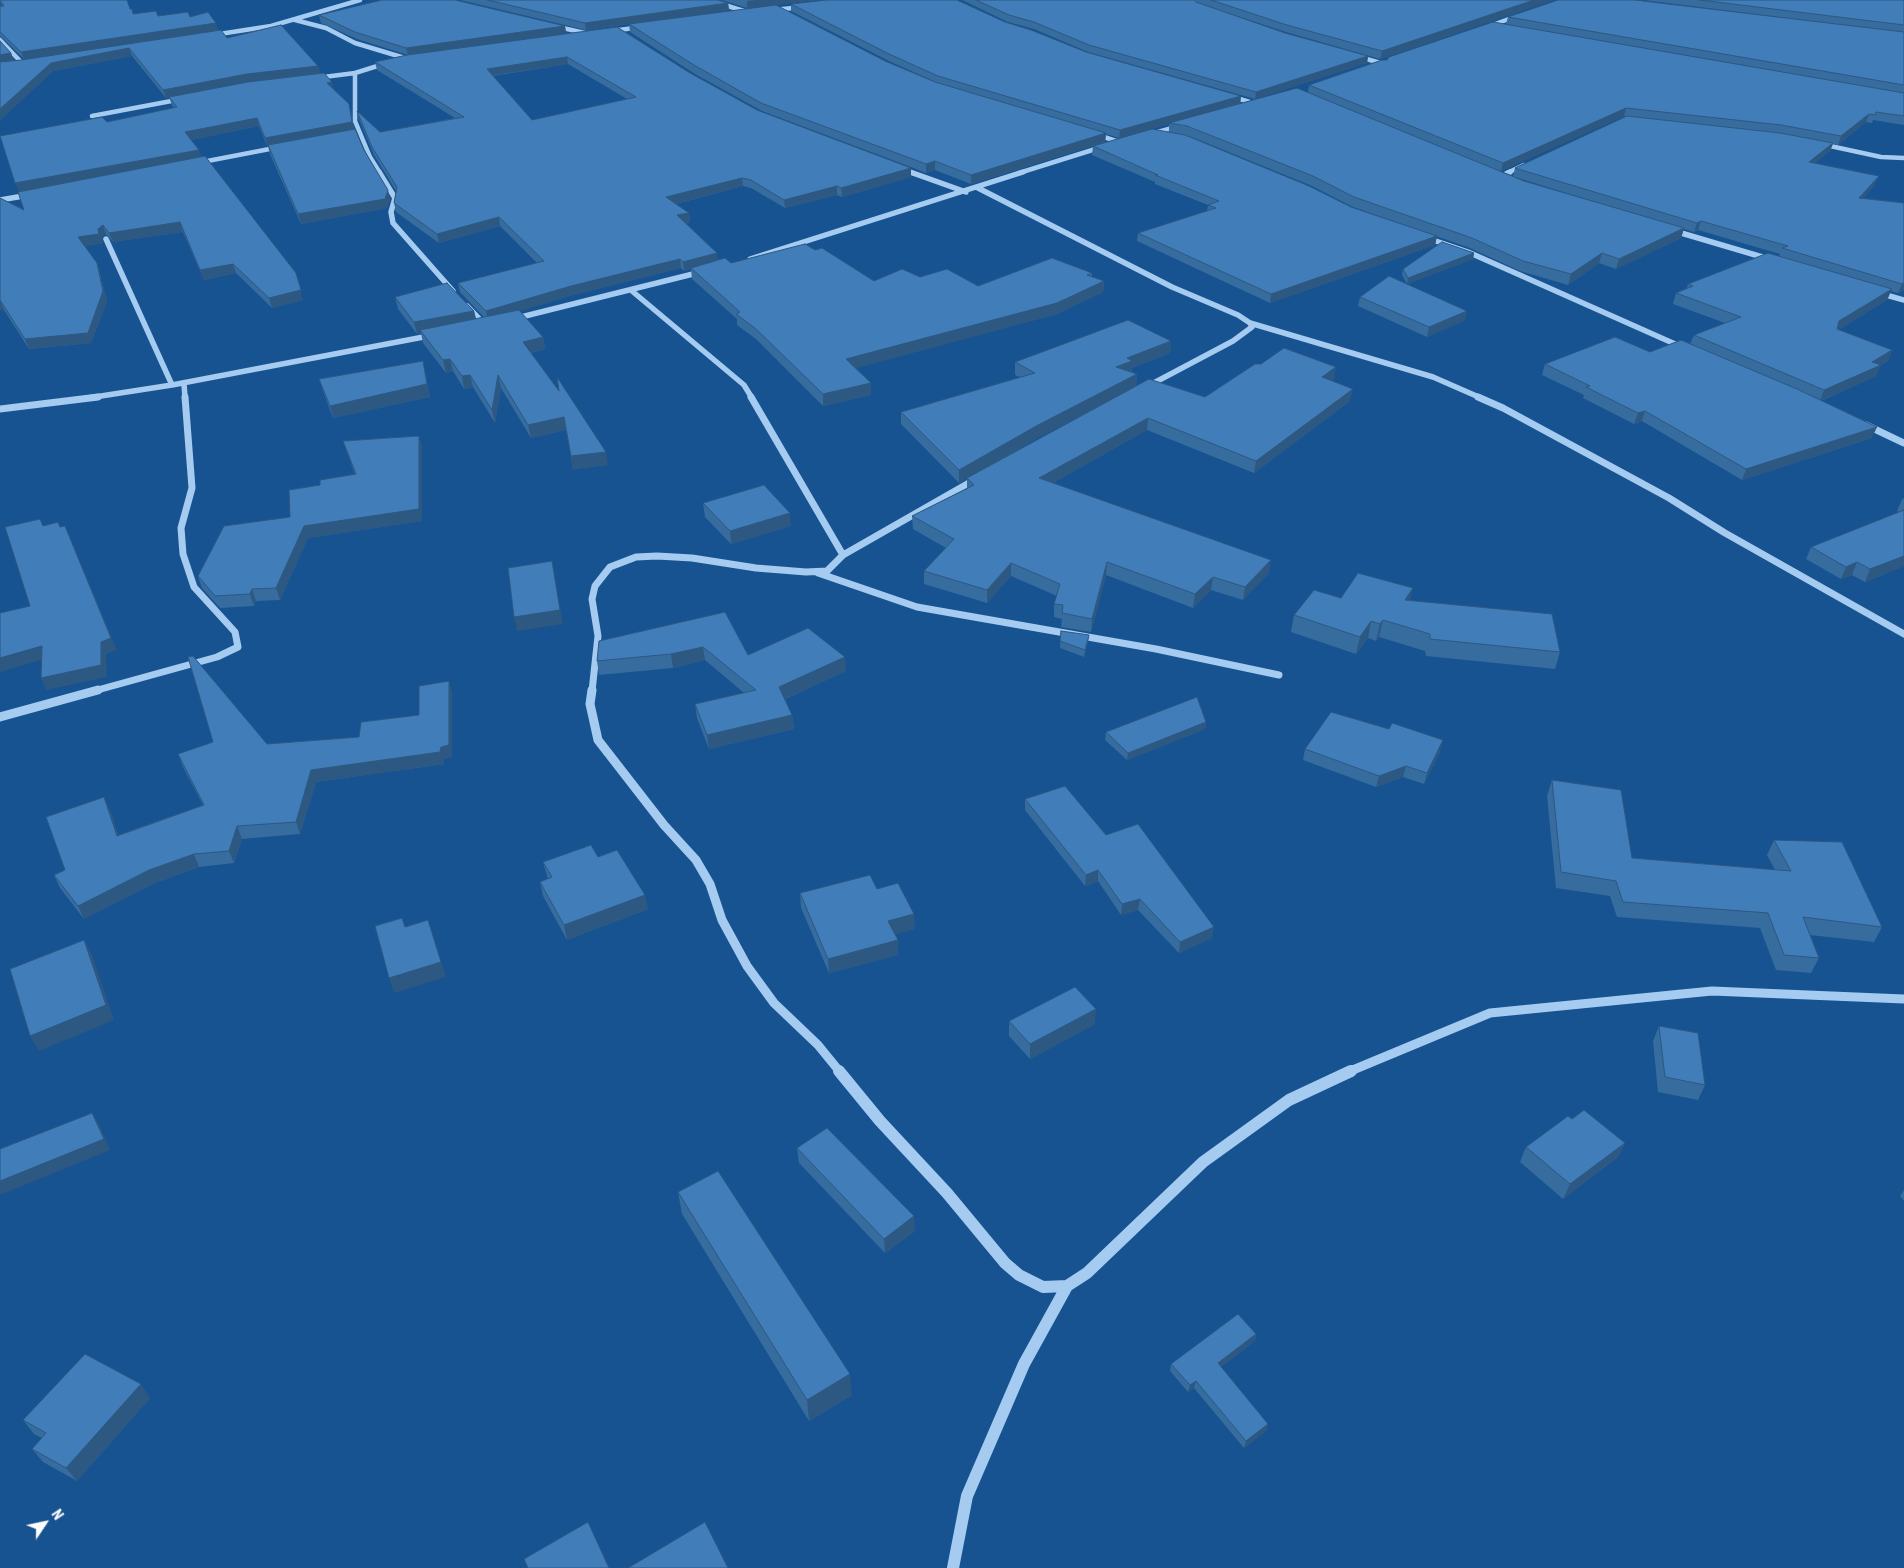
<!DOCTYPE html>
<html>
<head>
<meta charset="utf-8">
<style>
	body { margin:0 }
	#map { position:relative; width:1904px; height:1568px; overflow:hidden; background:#175391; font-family:"Roboto Condensed",sans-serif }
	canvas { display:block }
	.north { position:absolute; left:20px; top:1498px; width:50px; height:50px; -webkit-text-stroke:4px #175391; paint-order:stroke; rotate:56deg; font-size:14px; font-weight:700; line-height:20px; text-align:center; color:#fff }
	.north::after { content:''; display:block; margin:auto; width:18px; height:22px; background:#fff; clip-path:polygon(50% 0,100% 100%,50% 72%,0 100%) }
</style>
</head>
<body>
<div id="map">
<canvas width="1904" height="1568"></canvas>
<div class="north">N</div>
</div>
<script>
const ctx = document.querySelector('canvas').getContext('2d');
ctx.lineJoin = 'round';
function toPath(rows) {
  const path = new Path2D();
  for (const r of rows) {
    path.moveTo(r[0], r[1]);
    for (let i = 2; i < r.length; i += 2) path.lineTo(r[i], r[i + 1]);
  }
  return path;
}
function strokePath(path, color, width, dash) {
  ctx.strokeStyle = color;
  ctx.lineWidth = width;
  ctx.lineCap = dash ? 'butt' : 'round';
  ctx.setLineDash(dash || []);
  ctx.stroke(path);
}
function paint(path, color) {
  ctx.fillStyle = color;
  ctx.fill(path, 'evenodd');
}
strokePath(toPath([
	[709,0,747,12],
	[773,10,803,7],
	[295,20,326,28,355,43,408,59],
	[554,26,589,34],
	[1487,27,1517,16],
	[612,31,641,27],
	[213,35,271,26,360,0],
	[0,40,23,64],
	[1356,56,1384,64],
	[316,78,355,73],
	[1230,96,1256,104],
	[92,116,182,99],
	[1095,134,1119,142],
	[1151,134,1179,126],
	[1821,144,1881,157,1904,158],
	[197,163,280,147],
	[901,169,913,173],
	[380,173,370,157,355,121,355,73,387,63],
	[1019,173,1102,147],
	[1507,173,1524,165]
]), '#a5cbf0', 4.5);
strokePath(toPath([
	[379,172,395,198,391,212,393,223,453,291],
	[910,172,966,192],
	[1500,177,1510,172],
	[978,188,1172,287,1238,315,1250,323,1252,327,1233,341,1148,386],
	[0,200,29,195],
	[1671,230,1769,259],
	[1424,237,1468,252,1684,348],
	[106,239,172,385],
	[750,259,1023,172],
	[632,291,744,385,752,398],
	[1879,293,1904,300],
	[467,306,486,326],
	[513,319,701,272],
	[1250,323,1433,377,1481,398],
	[184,383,185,398],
	[88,398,172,385,434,335]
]), '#a5cbf0', 5.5);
strokePath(toPath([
	[751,397,843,555],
	[1478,397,1503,408,1669,498,1725,533,1904,634],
	[0,409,98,397],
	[1866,425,1904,443],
	[818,573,917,607,1156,649,1279,675],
	[94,691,217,657,238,647,235,632,194,587,183,554,181,528,192,488,185,397],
	[592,691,598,636,592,599,595,586,610,567,636,557,657,556,692,558,756,568,806,572,827,571,843,555,976,479]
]), '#a5cbf0', 7);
strokePath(toPath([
	[592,690,590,704,598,740,664,825,696,860,710,884,722,920,747,966,774,1003,818,1045,840,1072],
	[0,717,98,690],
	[1348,1072,1490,1013,1712,991,1904,999]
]), '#a5cbf0', 9);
strokePath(toPath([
	[839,1071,880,1121,947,1193,1005,1263,1019,1275,1043,1287,1067,1286,1087,1273,1203,1162,1289,1100,1351,1071],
	[953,1568,967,1496,1024,1364,1067,1286]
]), '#a5cbf0', 12);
paint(toPath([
	[0,0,130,9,134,14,158,16,190,17,218,30,24,59,0,36,0,6,2,6,0,2],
	[460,0,718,0,728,3,729,10,586,30],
	[722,0,817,0,747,8],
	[962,0,1553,0,1380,59,1286,32,1219,10,1285,33,1368,56,1367,63,1255,99,1308,92,1309,85,1506,24,1508,17,1842,25,1643,0,1904,0,1904,125,1873,120,1872,123,1866,122,1838,145,1833,144,1830,151,1815,163,1875,185,1863,198,1904,203,1904,290,1898,293,1891,291,1887,300,1838,330,1892,350,1888,361,1880,365,1876,376,1821,401,1872,438,1742,480,1642,421,1634,424,1583,398,1584,395,1542,375,1545,364,1650,352,1690,344,1694,335,1725,323,1673,304,1676,293,1687,288,1688,284,1779,256,1780,254,1698,230,1694,232,1684,229,1681,238,1616,269,1599,263,1568,285,1520,271,1470,248,1353,207,1312,186,1187,135,1351,207,1437,236,1435,245,1270,303,1137,241,1138,233,1207,211,1208,205,1155,184,1155,182,1092,155,1093,146,1169,132,1169,124,1119,138,1106,134,1105,142,971,184,935,170,926,173,911,167,762,111,695,74,630,32,629,24,885,61,938,83,889,61,791,11,791,4,1005,22,1086,52,1241,96,1240,104,1255,99,1088,52,1034,29,1008,22],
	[1624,116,1627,116,1515,168,1513,176,1501,171],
	[1515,177,1602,204,1524,181],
	[319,15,565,26,566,33,408,55,357,39,321,23],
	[617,27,690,73,757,110,911,177,842,197,837,195,785,208,751,188,743,186,676,204,689,213,690,222,685,223,718,260,731,263,815,250,874,281,920,277,978,286,1092,273,1092,277,1104,281,1103,292,1057,314,855,368,871,383,871,395,823,406,756,339,737,325,737,319,692,279,691,269,684,271,681,268,573,295,519,311,543,337,545,349,531,353,608,465,573,469,566,430,531,438,501,388,495,423,473,387,464,389,453,371,446,373,423,343,421,333,417,334,398,309,395,297,474,311,476,319,484,317,460,292,458,283,537,263,500,226,439,243,396,212,394,203,396,191,374,155,359,119,357,111,380,132,455,118,377,70,375,62],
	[568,64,627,99,532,120,493,76],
	[227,38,318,66,320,73,334,90,351,111,354,129,390,199,387,208,301,224,270,154,268,146,267,146,259,126,191,140,201,157,303,300,272,308,236,273,204,280,183,232,113,242,106,234,101,238,103,243,85,246,97,263,100,273,107,301,91,343,29,349,4,310,0,310,0,198,24,210,107,122,174,108,172,105,169,97,166,98,132,56,53,71,0,120,11,53,14,61],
	[1474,253,1473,259,1407,284,1402,275,1403,269],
	[1360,297,1465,320,1427,337,1358,306],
	[1171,341,1170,353,1132,368,1132,373,1137,374,1136,386,1205,397,1334,379,1332,380,1350,401,1254,473,1147,430,1053,483,1269,573,1243,600,1211,590,1193,608,1106,575,1091,632,1061,627,1062,619,1054,617,1054,604,1057,596,1011,576,987,603,924,584,924,571,946,548,913,529,912,516,967,488,967,478,959,483,901,424,901,412,1020,377,1015,375,1015,362],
	[1095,408,991,465,1037,438],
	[423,361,430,397,333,418,323,391,319,379],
	[419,436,422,447,422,521,308,538,280,600,256,601,254,606,220,608,202,588,198,576,290,517,320,485,355,475,347,452,343,441],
	[1904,498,1904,566,1865,582,1852,575,1841,579,1806,559,1811,547,1899,512,1897,511,1902,499],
	[703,503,791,526,731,544,705,517],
	[1341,598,1410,601,1560,652,1555,669,1426,656,1425,651,1379,637,1376,641,1368,638,1356,654,1291,632,1294,615],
	[725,612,748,655,846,671,785,699,792,715,794,729,709,749,697,718,695,704,744,693,705,660,673,668,599,675,597,661],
	[1061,631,1088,642,1084,657,1060,648],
	[452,693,452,757,444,759,444,764,316,782,300,834,242,839,234,863,199,867,155,883,84,919,60,888,54,875,65,870,110,810,118,835,203,805,183,767,178,754,213,742,267,744,359,737,419,715],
	[1206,722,1205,729,1127,760,1105,740,1106,732],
	[1389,729,1440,752,1424,784,1403,777,1376,787,1303,760,1305,749],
	[1552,780,1632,858,1775,870,1767,855,1774,840,1882,927,1874,942,1810,935,1819,958,1811,973,1776,970,1760,928,1617,917,1610,896,1556,888,1547,796],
	[1025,799,1106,835,1212,938,1179,953,1138,910,1121,915,1098,881,1085,886,1025,810],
	[598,857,648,909,567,940,543,896,540,882,548,879,543,862],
	[877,889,915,929,895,934,898,955,829,973,801,908,800,893],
	[1009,1021,1095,1024,1030,1059,1009,1036],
	[1659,1026,1705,1085,1698,1100,1658,1092,1653,1041],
	[1572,1119,1625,1143,1618,1157,1563,1199,1520,1162,1526,1147],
	[797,1148,915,1231,885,1253,799,1163],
	[1904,1190,1904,1201,1900,1196],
	[678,1192,852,1395,809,1421,682,1214],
	[1256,1334,1255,1341,1221,1367,1268,1424,1266,1431,1244,1448,1194,1388,1188,1392,1170,1371,1171,1364],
	[150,1398,77,1481,43,1462,32,1449,42,1438,34,1434,23,1420]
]), '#376c9f');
paint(toPath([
	[755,0,817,0,747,8,747,1],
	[1534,0,1553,0,1380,59,1382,51],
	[728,3,729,10,586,30,585,23],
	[216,23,218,30,24,59,21,52],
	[565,26,566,33,408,55,406,48],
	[129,48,132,56,53,71,0,120,0,109,51,63],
	[11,53,14,61,0,63,0,55],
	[1368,56,1367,63,1255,99,1256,92],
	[567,57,568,64,488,76,487,69],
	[318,66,320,73,250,82,166,98,163,90,247,74],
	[332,82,334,90,327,83],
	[1241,96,1240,104,1119,138,1120,130],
	[349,104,354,130,267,146,265,138],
	[1626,108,1624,116,1501,171,1503,163],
	[1869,114,1866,122,1838,145,1841,136],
	[257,118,259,126,188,141,185,132],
	[1106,133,1105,142,971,184,971,175],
	[1833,143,1830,151,1806,170,1809,162],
	[199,150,202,158,19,192,15,183],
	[935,161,935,170,926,173,926,164],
	[911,168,911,177,842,197,841,188],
	[1879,176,1875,185,1856,206,1859,198],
	[742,178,743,186,667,206,666,197],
	[837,186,837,195,785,208,784,200],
	[388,190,390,199,387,208,301,224,298,214],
	[689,213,690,222,678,224,677,215],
	[499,217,500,226,439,243,437,234],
	[1701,221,1698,230,1694,232,1697,223],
	[180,222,183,232,113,242,109,233],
	[103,225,106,234,101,238,103,243,82,247,78,237,98,229],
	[1684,228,1681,238,1616,269,1619,259],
	[1437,236,1435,245,1270,303,1271,294],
	[717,253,718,262,691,268,691,269,684,271,683,262],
	[1474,253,1473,259,1407,284,1408,278],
	[1602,253,1599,263,1568,285,1571,274],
	[680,259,681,268,573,295,488,321,486,311,571,286],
	[97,263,100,273,107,301,91,343,29,349,25,339],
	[233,264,236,273,204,280,200,270],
	[296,273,303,300,272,308,269,298],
	[1104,281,1103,292,1057,314,846,371,846,359],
	[1904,283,1904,290,1898,293,1902,284],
	[1892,289,1887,300,1835,332,1839,321],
	[0,300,4,310,0,310],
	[474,311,477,323,420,330,421,333,417,334,414,322],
	[1467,311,1465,320,1427,337,1429,327],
	[543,337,545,349,525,354,523,342],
	[1171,341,1170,353,1132,368,1131,374,1116,367,1127,358],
	[1892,350,1888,361,1877,367,1881,365,1876,376,1820,401,1824,390],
	[450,359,453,371,446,373,443,360],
	[423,361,430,397,333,418,330,406],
	[1336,367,1334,379,1320,389,1322,377],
	[1137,374,1136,387,1037,438,959,483,959,470,1038,425],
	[470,375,473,387,464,389,462,376],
	[498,375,501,388,495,423,492,410],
	[871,383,871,395,823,406,823,394],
	[1353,389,1350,401,1254,473,1256,461],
	[1645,411,1642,421,1634,424,1638,413],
	[564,417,566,430,531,438,528,425],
	[1148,418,1147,430,1039,491,1039,478],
	[1877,427,1872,438,1742,480,1746,469],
	[419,436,422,447,422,521,308,538,280,600,276,588,304,526],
	[606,452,608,465,573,469,571,456],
	[790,513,791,526,731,544,730,531],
	[65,526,117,650,106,654,107,677,46,690,41,678],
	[1904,556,1904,566,1865,582,1870,569],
	[1271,560,1269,573,1243,600,1245,587],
	[552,561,563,624,517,631,514,617],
	[1107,562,1106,575,1091,632,1092,619],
	[1857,562,1852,575,1841,579,1846,567],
	[1011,563,1011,576,987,603,987,590],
	[1213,577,1211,590,1193,608,1195,594],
	[1413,588,1409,605,1405,600],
	[252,589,256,601,254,606,250,594],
	[1383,620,1379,637,1376,641,1380,624],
	[1371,621,1368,638,1356,654,1360,637],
	[1089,635,1088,642,1084,657,1085,650],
	[42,646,48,658,0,672,0,658],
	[703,647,705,660,673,668,671,654],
	[845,657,846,671,780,701,779,687],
	[449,681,452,693,452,757,444,759,444,764,316,782,300,834,296,822,311,770,440,752],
	[792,715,794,729,709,749,707,735],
	[1206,722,1205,729,1127,760,1128,753],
	[1443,740,1440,752,1424,784,1427,773],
	[1406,766,1403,777,1376,787,1379,776],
	[104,797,110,810,123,848,117,836],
	[237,826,242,839,234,863,229,851],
	[194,854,199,867,155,883,84,919,78,906,149,870],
	[1098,870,1098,881,1085,886,1086,875],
	[645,895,648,909,567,940,564,925],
	[1140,899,1138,910,1121,915,1122,904],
	[914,914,915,929,889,936,888,921],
	[428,920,446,977,394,993,389,978],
	[1214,927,1212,938,1179,953,1180,942],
	[84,940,92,955,114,1020,39,1051,30,1036],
	[898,940,898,955,829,973,828,959],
	[1096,1009,1095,1024,1030,1059,1030,1044],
	[92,1113,99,1124,110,1150,0,1195,0,1181],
	[1625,1143,1618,1157,1563,1199,1570,1184],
	[914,1216,915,1231,885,1253,884,1239],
	[1256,1334,1255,1341,1217,1370,1218,1363],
	[850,1374,852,1395,809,1421,807,1400],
	[1196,1381,1194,1388,1188,1392,1190,1385],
	[141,1384,150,1398,77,1481,66,1468],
	[1268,1424,1266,1431,1244,1448,1246,1441]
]), '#2d5882');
const building = toPath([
	[0,0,127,0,130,9,132,9,133,14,156,11,158,16,188,12,190,17,208,12,216,23,21,52,0,32,0,6,4,6,0,0],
	[382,0,455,0,565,26,406,48,355,32,319,15,382,0],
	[488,0,718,0,728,3,585,23,488,0],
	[826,0,957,0,1005,22,1031,30,1086,52,1241,96,1120,130,938,76,889,54,791,4,826,0],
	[976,0,1195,0,1196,2,1285,33,1368,56,1256,92,1089,45,1034,22,1009,15,976,0],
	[1211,0,1534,0,1382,51,1287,25,1211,0],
	[1558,0,1635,0,1904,32,1904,85,1508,17,1558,0],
	[1700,0,1904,0,1904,25,1700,0],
	[776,5,885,61,935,82,1106,133,971,175,935,161,926,164,910,158,761,103,694,65,629,24,776,5],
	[1493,22,1904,93,1904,116,1876,112,1875,115,1869,114,1841,136,1781,125,1626,108,1503,163,1309,85,1382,60,1387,60,1389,57,1493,22],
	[281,25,318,66,247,74,163,90,129,48,51,63,0,109,0,62,21,60,221,30,227,38,281,25],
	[617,27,690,73,757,110,911,168,841,188,837,186,784,200,751,180,742,178,666,197,689,213,677,215,717,253,683,262,680,259,571,286,486,311,458,283,544,261,499,217,437,234,394,203,397,187,372,147,357,111,380,132,464,117,375,62,407,55,617,27],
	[567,57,636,97,532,120,487,69,567,57],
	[0,41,11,53,0,55,0,41],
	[324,73,332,82,327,83,349,104,352,122,265,138,257,118,185,132,199,150,15,183,0,136,102,117,107,122,177,107,169,97,248,82,324,73],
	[1297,88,1524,181,1684,228,1619,259,1602,253,1571,274,1523,261,1472,238,1354,197,1313,176,1187,126,1169,123,1297,88],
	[1627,116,1780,133,1833,143,1809,162,1879,176,1859,198,1904,203,1904,283,1902,284,1782,248,1788,246,1701,221,1697,223,1515,168,1627,116],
	[355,129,364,150,388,190,385,199,298,214,268,145,355,129],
	[1152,129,1185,135,1309,186,1351,207,1437,236,1271,294,1138,233,1216,208,1208,205,1219,201,1155,175,1158,175,1093,146,1152,129],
	[205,156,296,273,301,290,269,298,233,264,200,270,180,222,109,233,103,225,98,229,99,234,78,237,97,263,103,291,88,333,25,339,0,300,0,198,24,210,18,192,205,156],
	[1442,242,1474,253,1408,278,1403,269,1442,242],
	[805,244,815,250,822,248,874,281,902,269,920,277,947,269,978,286,1052,258,1092,273,1087,275,1104,281,1057,303,846,359,871,383,823,394,755,328,736,314,740,312,691,268,725,258,731,263,805,244],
	[1768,253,1892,289,1839,321,1837,329,1892,350,1872,362,1881,365,1824,390,1694,335,1741,317,1676,293,1693,286,1688,284,1768,253],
	[1389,276,1467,311,1429,327,1360,297,1389,276],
	[447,283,474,311,414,322,395,297,447,283],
	[519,310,543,337,523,342,559,391,557,377,606,452,571,456,564,417,528,425,498,375,492,410,470,375,462,376,450,359,443,360,420,330,519,310],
	[1128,320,1171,341,1127,358,1132,361,1116,367,1137,374,1038,425,959,470,901,412,1035,373,1015,362,1128,320],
	[1615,337,1650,352,1681,340,1797,389,1877,427,1746,469,1645,411,1638,413,1586,387,1590,386,1545,364,1615,337],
	[1284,348,1336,367,1322,377,1353,389,1256,461,1148,418,1039,478,1271,560,1245,587,1213,577,1195,594,1107,562,1092,619,1062,613,1063,605,1054,604,1060,584,1011,563,987,590,924,571,954,539,912,516,974,485,967,478,1149,379,1205,397,1255,364,1261,364,1284,348],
	[423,361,427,384,330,406,319,379,423,361],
	[419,436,419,509,304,526,276,588,252,589,250,594,215,596,198,576,224,526,290,517,289,490,320,485,320,480,356,474,343,441,419,436],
	[764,485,790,513,730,531,703,503,764,485],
	[1904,510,1904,556,1870,569,1857,562,1846,567,1811,547,1904,510],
	[40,519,43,526,58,522,60,527,65,526,111,638,101,642,101,665,41,678,42,646,0,658,0,613,30,606,5,527,40,519],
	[552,561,560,610,514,617,508,568,552,561],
	[1358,573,1413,588,1405,600,1552,614,1560,652,1430,639,1430,634,1383,620,1380,624,1371,621,1360,637,1294,615,1314,590,1341,598,1358,573],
	[725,612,748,655,808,628,845,657,779,687,792,715,707,735,695,704,756,690,703,647,671,654,597,661,599,641,725,612],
	[1061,631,1089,635,1085,650,1060,641,1061,631],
	[193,656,267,744,359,737,361,722,419,715,419,686,449,681,449,745,441,747,440,752,311,770,296,822,237,826,229,851,194,854,149,870,78,906,54,875,65,870,46,817,104,797,117,836,204,805,178,754,213,742,188,657,193,656],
	[1197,697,1206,722,1128,753,1106,732,1197,697],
	[1331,712,1389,729,1392,723,1443,740,1427,773,1406,766,1379,776,1305,749,1331,712],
	[1552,780,1621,790,1632,858,1791,871,1774,840,1842,842,1882,927,1803,917,1819,958,1784,955,1768,913,1623,902,1616,881,1561,872,1552,780],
	[1065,786,1106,835,1138,824,1214,927,1180,942,1140,899,1122,904,1098,870,1086,875,1025,799,1065,786],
	[591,845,598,857,617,850,645,895,564,925,540,882,552,877,543,862,591,845],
	[870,875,877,889,898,883,914,914,888,921,898,940,828,959,800,893,870,875],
	[402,918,405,927,428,920,441,962,389,978,375,926,402,918],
	[84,940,106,1005,30,1036,10,969,84,940],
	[1075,987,1096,1009,1030,1044,1009,1021,1075,987],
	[1659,1026,1698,1033,1705,1085,1665,1077,1659,1026],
	[1584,1110,1625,1143,1570,1184,1526,1147,1568,1116,1572,1119,1584,1110],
	[92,1113,104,1139,0,1181,0,1149,92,1113],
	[827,1128,914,1216,884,1239,797,1148,827,1128],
	[718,1171,850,1374,807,1400,678,1192,718,1171],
	[1238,1314,1256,1334,1218,1363,1268,1424,1246,1441,1196,1381,1190,1385,1171,1364,1238,1314],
	[85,1354,141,1384,66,1468,32,1449,46,1433,23,1420,85,1354],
	[588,1522,609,1568,528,1568,524,1559,588,1522],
	[705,1522,728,1568,628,1568,705,1522]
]);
paint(building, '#407db9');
strokePath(building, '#2d5882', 1);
</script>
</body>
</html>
